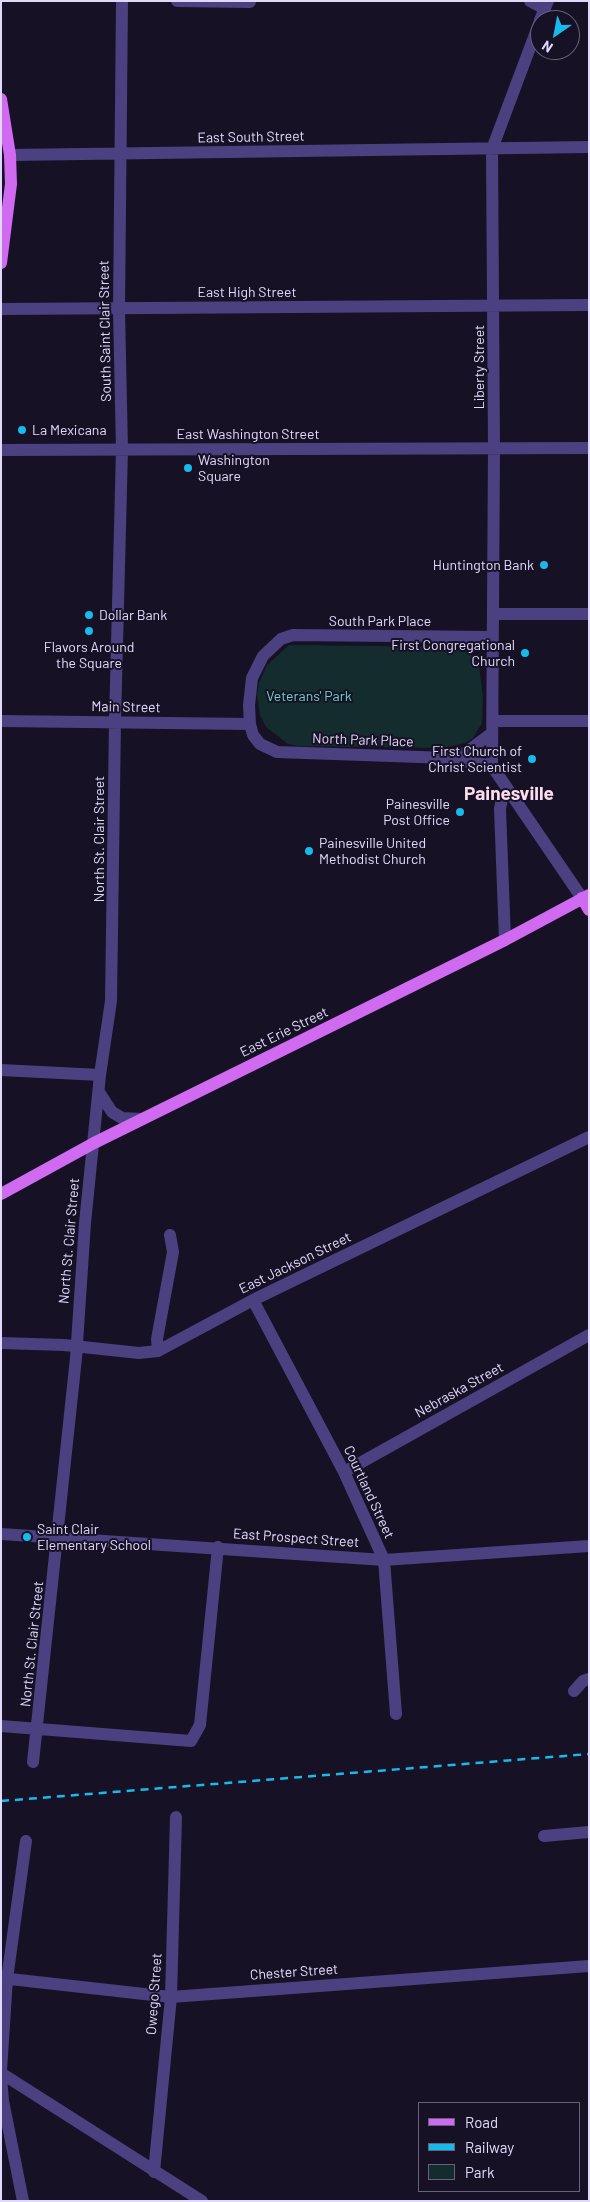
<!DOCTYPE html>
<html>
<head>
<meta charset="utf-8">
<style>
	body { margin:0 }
	#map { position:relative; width:590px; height:2202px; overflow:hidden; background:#171125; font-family:Barlow,sans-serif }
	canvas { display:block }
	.frame { position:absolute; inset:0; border:2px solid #e1d9fb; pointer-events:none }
	.legend { position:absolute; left:418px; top:2102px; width:162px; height:90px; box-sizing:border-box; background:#171125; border:1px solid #68617b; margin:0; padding:6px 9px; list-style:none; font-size:15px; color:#e1d9fb }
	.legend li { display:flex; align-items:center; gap:10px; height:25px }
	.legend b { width:25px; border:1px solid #68617b }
	.north { position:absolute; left:530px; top:10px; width:50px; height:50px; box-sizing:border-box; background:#171125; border:1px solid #68617b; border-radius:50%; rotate:213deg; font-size:14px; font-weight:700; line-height:20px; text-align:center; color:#e1d9fb }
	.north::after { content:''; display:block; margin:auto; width:18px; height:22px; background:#17bae9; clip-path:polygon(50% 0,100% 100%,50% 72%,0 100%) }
</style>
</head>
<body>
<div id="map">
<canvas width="590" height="2202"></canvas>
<div class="frame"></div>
<ul class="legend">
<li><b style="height:6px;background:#cf6af1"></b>Road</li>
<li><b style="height:6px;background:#17bae9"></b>Railway</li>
<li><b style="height:14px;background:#152c2f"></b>Park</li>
</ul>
<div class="north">N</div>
</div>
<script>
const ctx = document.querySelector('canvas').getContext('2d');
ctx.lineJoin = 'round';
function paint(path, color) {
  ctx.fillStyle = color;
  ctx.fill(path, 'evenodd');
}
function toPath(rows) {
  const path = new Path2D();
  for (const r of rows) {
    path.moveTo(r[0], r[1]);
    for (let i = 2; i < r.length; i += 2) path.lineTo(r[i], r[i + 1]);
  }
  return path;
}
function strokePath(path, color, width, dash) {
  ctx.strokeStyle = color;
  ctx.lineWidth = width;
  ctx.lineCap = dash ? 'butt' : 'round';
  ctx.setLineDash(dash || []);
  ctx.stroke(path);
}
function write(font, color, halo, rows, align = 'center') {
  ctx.font = font + ' Barlow,sans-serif';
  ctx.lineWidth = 4;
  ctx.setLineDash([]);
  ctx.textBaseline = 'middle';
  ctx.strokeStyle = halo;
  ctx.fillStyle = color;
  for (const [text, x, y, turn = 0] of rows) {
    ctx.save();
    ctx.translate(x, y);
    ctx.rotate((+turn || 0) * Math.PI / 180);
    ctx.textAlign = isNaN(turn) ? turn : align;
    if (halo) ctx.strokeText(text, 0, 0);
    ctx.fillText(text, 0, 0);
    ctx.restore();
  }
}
paint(toPath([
	[289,645,452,647,471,654,479,665,483,697,482,723,473,738,465,743,444,748,298,746,288,744,266,727,260,715,257,694,259,683,267,665]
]), '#152c2f');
strokePath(toPath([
	[177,1,250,2],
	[530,1,545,9],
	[540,20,548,1],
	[540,21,492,149,494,449,492,766,582,898],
	[10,155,589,147],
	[1,309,589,305],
	[1,450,589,448],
	[494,614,589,614],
	[491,637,293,635,281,639,263,656,252,678,249,705,250,724,253,735,260,744,277,752,448,758,492,766],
	[1,721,250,724],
	[493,721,589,721],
	[451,757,465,753,492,733],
	[505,940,500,809,502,799,508,790],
	[1,1070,100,1075],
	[99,1092,112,1112,122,1118,142,1119],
	[253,1300,344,1472,384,1560,396,1714],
	[1,1343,64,1345,139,1353,158,1351,253,1300,589,1137],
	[158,1351,157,1339,173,1252,170,1235],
	[344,1472,589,1335],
	[1,1534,384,1560,589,1546],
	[574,1691,583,1681,589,1679],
	[1,1726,191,1741,200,1725,218,1547],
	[33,1762,76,1358,85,1223,100,1075,111,1001,115,721,122,450,119,310,122,1],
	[544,1836,589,1832],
	[1,1978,171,1997,589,1966],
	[1,2070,7,1979,26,1841],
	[1,2073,202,2201],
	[1,2076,3,2101,23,2201],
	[154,2172,171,1997,176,1817]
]), '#4b4180', 12);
strokePath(toPath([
	[1,99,10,155,11,184,1,263],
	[582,898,589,910],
	[1,1194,94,1143,505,940,589,895]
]), '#cf6af1', 12);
strokePath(toPath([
	[1,1801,589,1754]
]), '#17bae9', 2.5, [8, 6]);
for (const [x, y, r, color] of [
	[22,430,5,"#17bae9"],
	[188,468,5,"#17bae9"],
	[544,565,5,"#17bae9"],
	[89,615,5,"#17bae9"],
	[89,631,5,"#17bae9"],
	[525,653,5,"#17bae9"],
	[532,759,5,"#17bae9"],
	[460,812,5,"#17bae9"],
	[309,851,5,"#17bae9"],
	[27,1537,5,"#17bae9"]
]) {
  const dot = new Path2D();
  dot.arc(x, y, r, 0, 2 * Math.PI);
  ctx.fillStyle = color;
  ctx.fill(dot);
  strokePath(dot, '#171125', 2);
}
write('14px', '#e1d9fb', '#171125', [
	["East South Street",251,137,-1],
	["East High Street",247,292],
	["South Saint Clair Street",105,331,-91],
	["Liberty Street",479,367,-90],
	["East Washington Street",248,434],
	["South Park Place",380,621],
	["Main Street",126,707,1],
	["North Park Place",363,740,2],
	["North St. Clair Street",99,839,-90],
	["East Erie Street",284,1032,-26],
	["North St. Clair Street",69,1241,-85],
	["East Jackson Street",295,1263,-26],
	["Nebraska Street",459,1390,-29],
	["Courtland Street",369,1492,65],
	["East Prospect Street",296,1538,4],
	["North St. Clair Street",32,1644,-84],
	["Chester Street",294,1972,-4],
	["Owego Street",154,1994,-86]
]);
write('14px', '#e1d9fb', '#171125', [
	["La Mexicana",32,430],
	["Washington",198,460],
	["Square",198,476],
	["Huntington Bank",534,565,"right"],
	["Dollar Bank",99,615],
	["First Congregational",515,645,"right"],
	["Church",515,661,"right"],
	["Flavors Around",89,647,"center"],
	["the Square",89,663,"center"],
	["First Church of",522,751,"right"],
	["Christ Scientist",522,767,"right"],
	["Painesville",450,804,"right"],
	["Post Office",450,820,"right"],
	["Painesville United",319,843],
	["Methodist Church",319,859],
	["Saint Clair",37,1529],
	["Elementary School",37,1545]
], 'left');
write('14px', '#6bd5c8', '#171125', [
	["Veterans' Park",309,696]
]);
write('bold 19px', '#fcdbec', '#171125', [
	["Painesville",509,794]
]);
</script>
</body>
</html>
